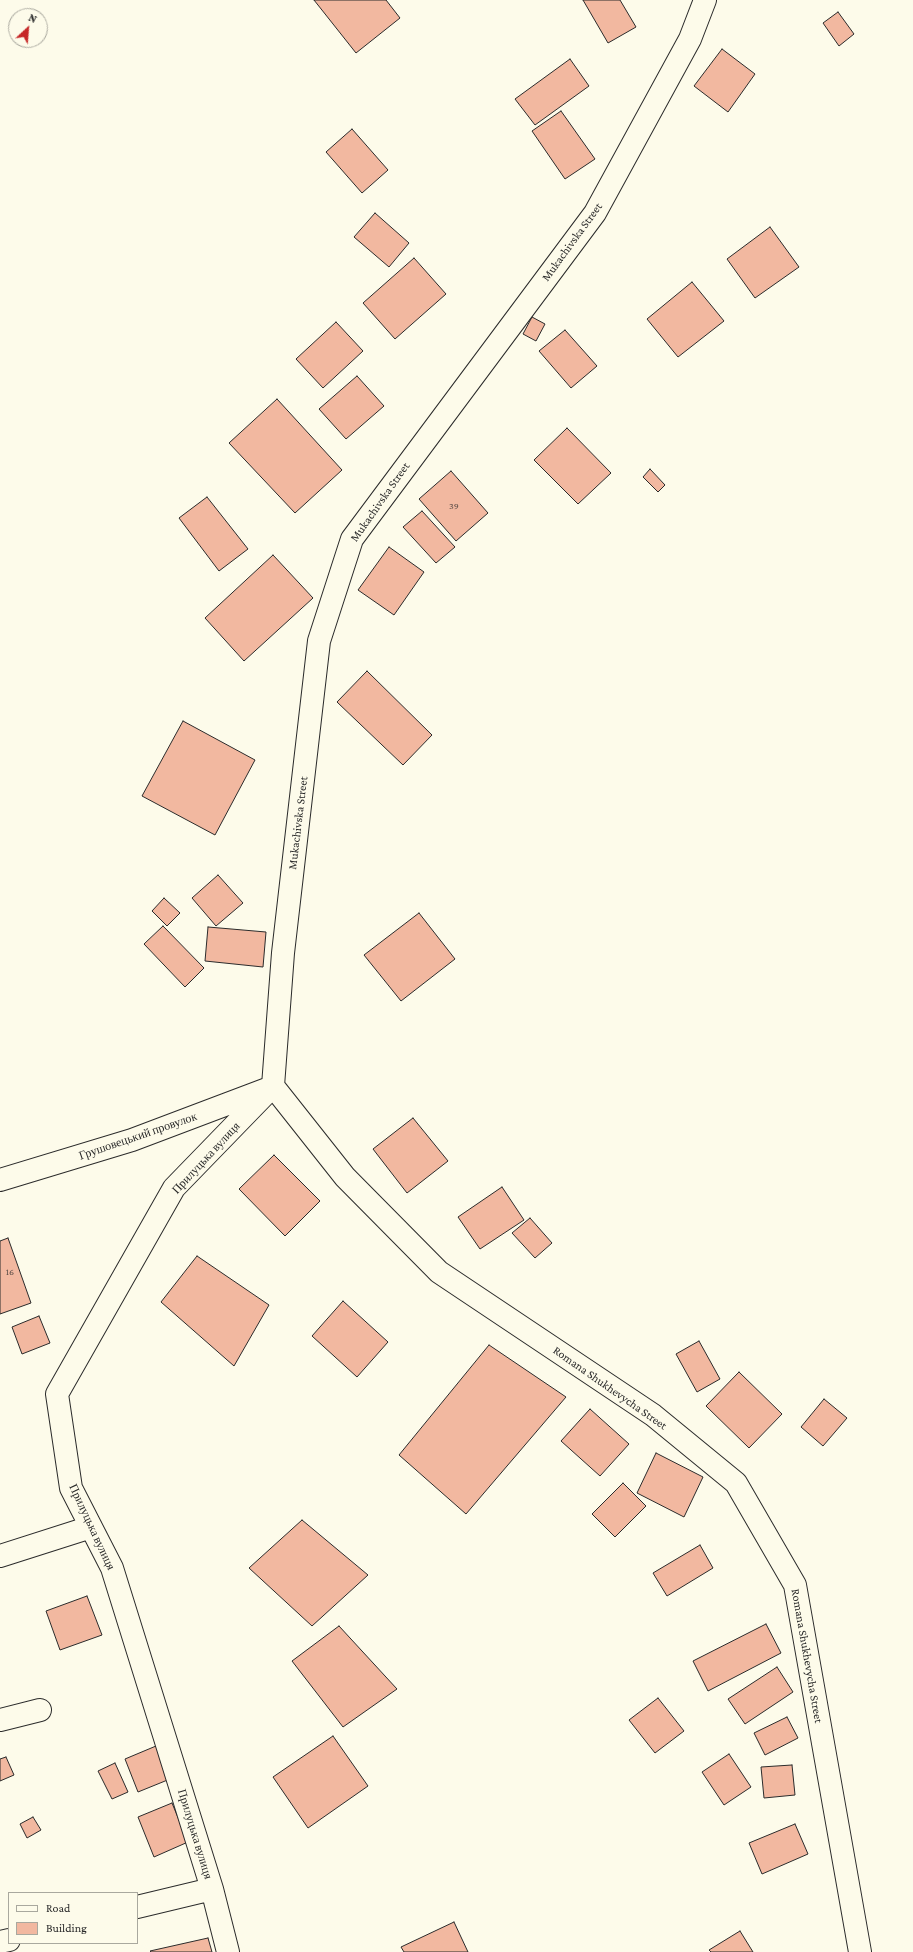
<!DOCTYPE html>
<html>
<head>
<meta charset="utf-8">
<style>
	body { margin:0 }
	#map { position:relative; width:913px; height:1952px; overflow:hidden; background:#fdfbea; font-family:"Crimson Pro",serif }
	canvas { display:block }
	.legend { position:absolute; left:8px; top:1892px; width:130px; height:52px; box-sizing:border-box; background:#fdfbea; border:1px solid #a9a89e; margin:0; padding:5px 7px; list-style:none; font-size:12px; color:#2b2b2b }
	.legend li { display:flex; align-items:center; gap:8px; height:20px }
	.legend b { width:20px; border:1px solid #a9a89e }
	.north { position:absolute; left:8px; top:8px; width:40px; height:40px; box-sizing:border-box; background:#fdfbea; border:1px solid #a9a89e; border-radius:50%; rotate:26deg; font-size:11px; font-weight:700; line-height:16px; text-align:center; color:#2b2b2b }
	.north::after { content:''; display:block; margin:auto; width:14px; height:18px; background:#c62828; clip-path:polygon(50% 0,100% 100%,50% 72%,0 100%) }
</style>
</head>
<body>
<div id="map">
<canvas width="913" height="1952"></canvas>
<ul class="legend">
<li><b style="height:5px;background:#fdfbea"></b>Road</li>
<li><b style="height:11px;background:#f2b8a0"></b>Building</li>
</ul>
<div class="north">N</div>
</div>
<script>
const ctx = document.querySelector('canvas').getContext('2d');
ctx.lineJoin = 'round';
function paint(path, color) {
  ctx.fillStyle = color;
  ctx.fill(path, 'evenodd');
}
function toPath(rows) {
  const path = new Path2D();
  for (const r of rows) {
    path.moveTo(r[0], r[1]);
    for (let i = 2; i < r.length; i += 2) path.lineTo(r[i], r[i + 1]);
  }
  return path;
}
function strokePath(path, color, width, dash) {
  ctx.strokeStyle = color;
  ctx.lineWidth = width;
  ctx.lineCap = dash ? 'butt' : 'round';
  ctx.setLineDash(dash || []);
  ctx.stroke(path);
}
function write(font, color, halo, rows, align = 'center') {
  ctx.font = font + ' "Crimson Pro",serif';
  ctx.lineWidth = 3;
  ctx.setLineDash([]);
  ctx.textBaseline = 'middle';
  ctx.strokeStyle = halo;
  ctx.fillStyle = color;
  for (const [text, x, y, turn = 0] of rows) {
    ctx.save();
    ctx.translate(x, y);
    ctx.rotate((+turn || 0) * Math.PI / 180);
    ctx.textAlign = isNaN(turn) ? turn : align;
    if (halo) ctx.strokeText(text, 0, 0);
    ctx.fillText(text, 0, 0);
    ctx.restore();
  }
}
const building = toPath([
	[314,0,386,0,400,18,356,53,314,0],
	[583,0,620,0,636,27,608,43,583,0],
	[838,12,854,34,839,46,823,23,838,12],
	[722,49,755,74,728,112,694,86,722,49],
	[570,59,589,86,535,125,515,99,570,59],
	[561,111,595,159,565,179,532,131,561,111],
	[352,129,388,170,362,193,326,152,352,129],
	[375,213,409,243,389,267,354,237,375,213],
	[770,227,799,267,755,298,727,259,770,227],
	[414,258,446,294,395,339,363,303,414,258],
	[692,282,724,321,678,357,647,319,692,282],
	[532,317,545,324,536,341,523,334,532,317],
	[336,322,363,351,323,388,296,359,336,322],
	[565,330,597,366,571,388,539,351,565,330],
	[357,376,384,406,346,439,319,409,357,376],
	[277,399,342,470,295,513,229,443,277,399],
	[567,428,611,473,578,504,534,460,567,428],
	[650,469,665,485,658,492,643,477,650,469],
	[451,471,488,513,456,541,419,499,451,471],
	[207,497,248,549,219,571,179,518,207,497],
	[422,511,455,547,436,563,403,527,422,511],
	[389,547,424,572,394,615,358,590,389,547],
	[273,555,313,598,244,661,205,618,273,555],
	[367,671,432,735,403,765,337,702,367,671],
	[183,721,255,760,215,835,142,796,183,721],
	[218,875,243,903,216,926,192,898,218,875],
	[164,898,180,913,167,926,152,911,164,898],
	[419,913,455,959,401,1001,364,955,419,913],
	[163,926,204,968,185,987,144,944,163,926],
	[208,927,266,932,263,967,205,961,208,927],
	[413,1118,448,1161,407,1193,373,1149,413,1118],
	[274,1155,320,1201,285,1236,239,1189,274,1155],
	[502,1187,524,1220,480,1249,458,1217,502,1187],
	[530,1218,552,1243,535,1258,512,1233,530,1218],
	[8,1238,31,1303,0,1314,0,1241,8,1238],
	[197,1256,269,1305,234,1366,161,1302,197,1256],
	[343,1301,388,1342,357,1377,312,1336,343,1301],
	[39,1316,50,1343,22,1354,12,1327,39,1316],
	[699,1341,720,1379,697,1392,676,1354,699,1341],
	[489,1345,566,1397,466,1514,399,1455,489,1345],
	[739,1372,782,1414,749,1448,706,1406,739,1372],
	[824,1399,847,1418,823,1446,801,1427,824,1399],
	[590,1409,629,1444,600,1476,561,1441,590,1409],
	[656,1453,703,1477,684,1517,637,1493,656,1453],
	[623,1483,646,1506,615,1537,592,1514,623,1483],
	[302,1520,368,1575,312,1626,249,1568,302,1520],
	[700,1545,713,1568,667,1596,653,1573,700,1545],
	[87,1596,102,1635,60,1650,46,1611,87,1596],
	[766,1624,781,1653,708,1691,693,1661,766,1624],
	[339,1626,397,1689,343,1727,292,1661,339,1626],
	[777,1667,793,1692,745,1724,728,1699,777,1667],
	[658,1698,684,1731,655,1753,629,1720,658,1698],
	[787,1717,798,1738,765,1755,754,1733,787,1717],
	[333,1736,368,1786,308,1828,273,1777,333,1736],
	[156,1746,170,1779,138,1792,125,1759,156,1746],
	[729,1754,751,1787,724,1805,702,1772,729,1754],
	[6,1757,14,1775,0,1781,0,1759,6,1757],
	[115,1763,128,1792,112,1799,98,1771,115,1763],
	[792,1765,795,1795,764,1798,761,1767,792,1765],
	[172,1803,188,1842,154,1857,138,1817,172,1803],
	[33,1817,41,1830,27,1838,20,1824,33,1817],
	[795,1824,808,1854,762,1874,749,1843,795,1824],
	[454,1922,468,1952,404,1952,401,1947,454,1922],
	[740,1931,753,1952,711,1952,709,1950,740,1931],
	[208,1938,212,1952,151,1952,150,1951,208,1938]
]);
paint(building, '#f2b8a0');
strokePath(building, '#2b2b2b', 1);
const street = toPath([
	[273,1086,283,953,319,641,352,539,595,213,690,39,705,0],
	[273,1086,345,1177,439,1272,653,1415,736,1483,795,1585,860,1952],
	[0,1180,132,1140,267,1089],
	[0,1556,91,1527],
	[0,1720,40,1710],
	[137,1907,212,1889],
	[0,1942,9,1940],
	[228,1952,212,1889,112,1568,71,1488,57,1394,174,1188,273,1086]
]);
strokePath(street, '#2b2b2b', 24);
strokePath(street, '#fdfbea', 22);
write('10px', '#5d4e48', null, [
	["39",454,506],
	["16",10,1272]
]);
write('12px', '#2b2b2b', '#fdfbea', [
	["Mukachivska Street",572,242,-54],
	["Mukachivska Street",380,502,-55],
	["Mukachivska Street",298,823,-83],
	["Грушовецький провулок",138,1136,-19],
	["Прилуцька вулиця",206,1158,-47],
	["Romana Shukhevycha Street",610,1388,35],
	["Прилуцька вулиця",92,1527,65],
	["Romana Shukhevycha Street",807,1656,80],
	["Прилуцька вулиця",195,1834,73]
]);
</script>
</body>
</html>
